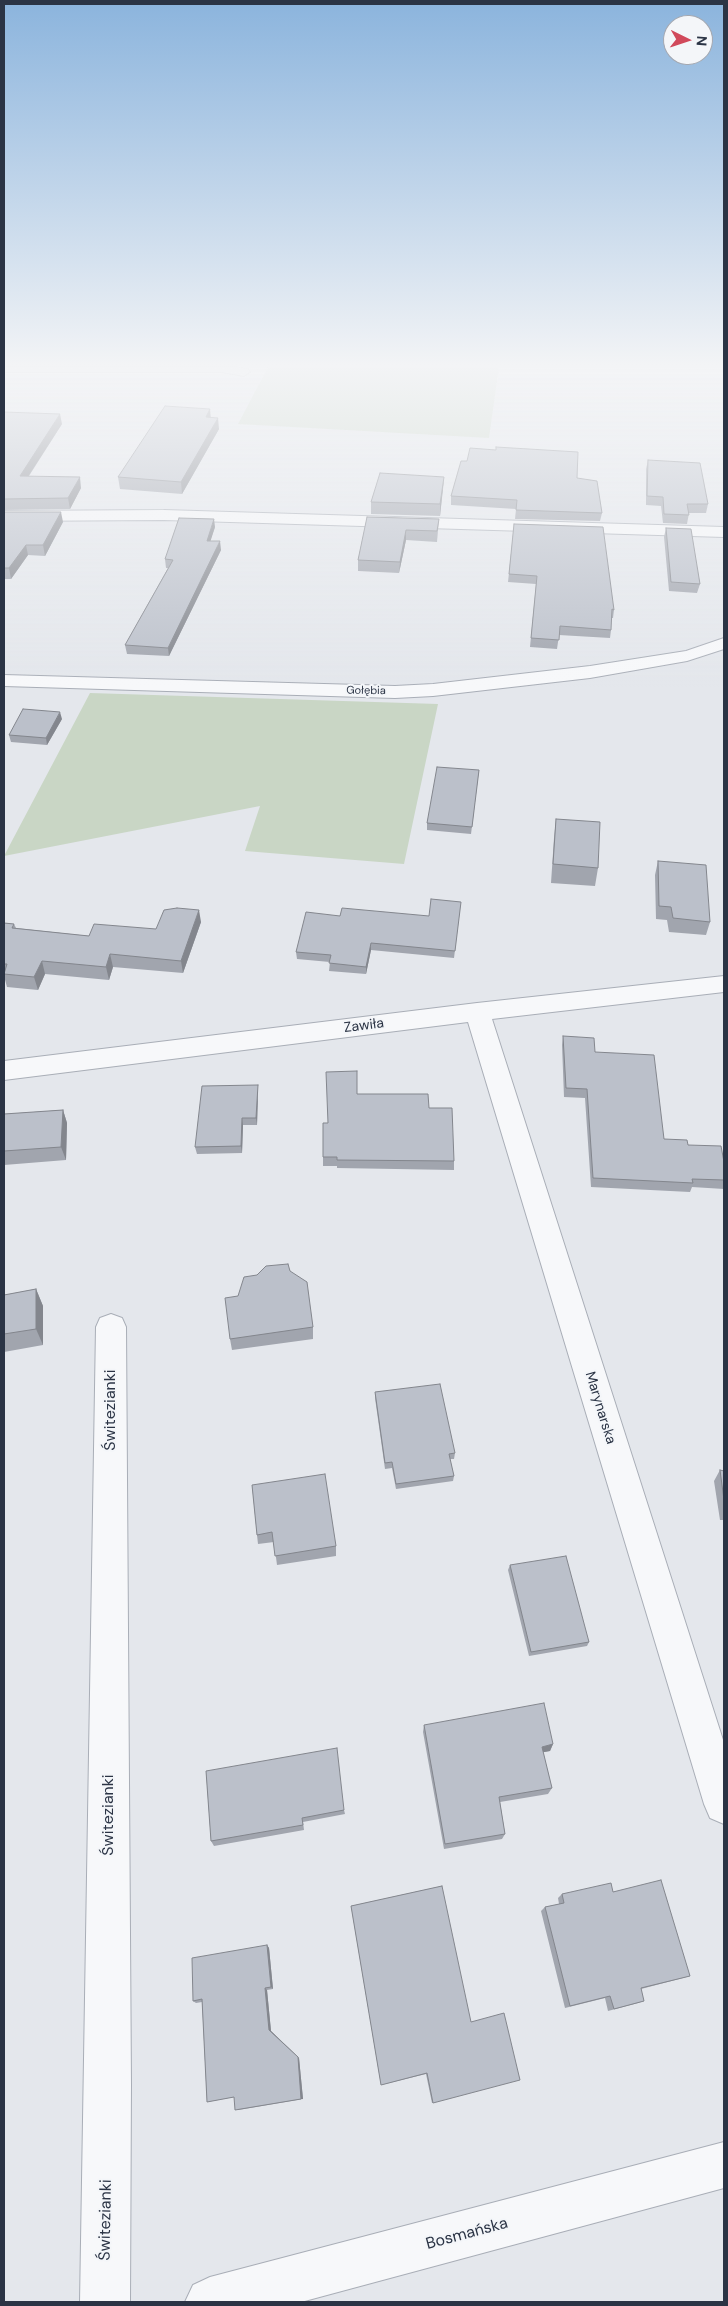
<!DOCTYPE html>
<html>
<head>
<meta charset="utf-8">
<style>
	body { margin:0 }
	#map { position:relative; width:728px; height:2306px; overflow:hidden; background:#e4e7ec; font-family:"DM Sans",sans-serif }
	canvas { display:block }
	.frame { position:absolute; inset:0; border:5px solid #2b3445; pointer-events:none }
	.north { position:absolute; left:663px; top:15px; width:50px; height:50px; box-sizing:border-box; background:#f4f6f9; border:1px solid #a4a8b1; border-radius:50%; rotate:94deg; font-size:14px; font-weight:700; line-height:20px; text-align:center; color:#2b3445 }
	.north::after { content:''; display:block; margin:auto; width:18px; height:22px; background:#d1495b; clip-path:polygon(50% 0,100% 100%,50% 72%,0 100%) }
</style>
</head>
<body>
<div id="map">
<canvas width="728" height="2306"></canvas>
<div class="frame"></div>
<div class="north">N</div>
</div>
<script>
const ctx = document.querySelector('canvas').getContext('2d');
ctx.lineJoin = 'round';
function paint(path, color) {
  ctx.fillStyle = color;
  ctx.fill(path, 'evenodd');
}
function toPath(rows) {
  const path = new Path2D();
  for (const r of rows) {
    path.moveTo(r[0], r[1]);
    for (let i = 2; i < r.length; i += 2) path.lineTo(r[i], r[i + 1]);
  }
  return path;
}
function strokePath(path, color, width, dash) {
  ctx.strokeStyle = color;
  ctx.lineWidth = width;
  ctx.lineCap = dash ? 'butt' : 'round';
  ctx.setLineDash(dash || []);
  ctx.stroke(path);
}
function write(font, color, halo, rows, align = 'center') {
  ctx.font = font + ' "DM Sans",sans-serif';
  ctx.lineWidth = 4;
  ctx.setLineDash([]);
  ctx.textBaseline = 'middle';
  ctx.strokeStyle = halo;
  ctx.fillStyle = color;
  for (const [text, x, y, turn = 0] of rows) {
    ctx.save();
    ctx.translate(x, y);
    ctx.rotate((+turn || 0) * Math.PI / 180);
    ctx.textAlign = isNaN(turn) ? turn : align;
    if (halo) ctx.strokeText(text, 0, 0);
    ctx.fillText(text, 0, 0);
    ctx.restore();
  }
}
paint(toPath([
	[268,367,499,367,489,438,238,424],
	[90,693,438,704,404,864,245,851,260,806,4,856]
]), '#c9d6c5');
const minor = toPath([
	[4,367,235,367,248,369,250,372,244,376,222,372,4,372,4,367],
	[164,510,724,527,724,537,164,520,4,521,4,511,164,510],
	[724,638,724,649,687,661,590,678,433,696,395,698,4,686,4,675,395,686,433,684,590,666,686,651,724,638],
	[724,976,724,992,492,1019,724,1743,724,1824,710,1818,704,1804,468,1022,4,1080,4,1061,477,1003,724,976],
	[111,1314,122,1318,126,1327,131,2084,130,2302,80,2302,96,1327,100,1318,111,1314],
	[724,2142,724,2188,301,2302,185,2302,193,2285,210,2277,724,2142]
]);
strokePath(minor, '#a9aeb7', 2);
paint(minor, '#f7f8fa');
paint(toPath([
	[210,409,210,417,219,429,182,494,120,489,118,477],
	[4,412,62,424,29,476,81,488,70,509,4,510],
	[648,460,708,504,706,513,689,513,687,524,663,523,661,506,646,505,646,469],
	[444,477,440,516,371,514,371,502],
	[577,478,602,513,600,521,515,519,516,509,451,505,451,496],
	[4,512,63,522,45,556,28,555,11,579,4,579],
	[367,517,439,519,437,542,406,540,399,573,358,571,358,560],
	[514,524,614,610,613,618,611,618,611,630,610,638,559,635,557,649,530,647,536,584,508,582],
	[215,527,210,541,221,550,169,656,127,654,125,645,168,568,166,568,165,559],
	[666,528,700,584,697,593,669,591,664,537],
	[62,719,47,745,11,742,9,735],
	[479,770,471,834,427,830,427,823],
	[556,819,598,868,595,886,551,883,554,838],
	[658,861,710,922,706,935,669,932,667,920,656,919,655,875],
	[460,909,454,958,371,950,366,974,329,971,330,962,297,959,296,952,340,916,429,916],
	[201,922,183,973,113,967,109,980,45,974,38,990,7,987,4,976,4,923,14,924,16,928,89,936,156,929],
	[563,1036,595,1052,664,1139,688,1145,724,1162,724,1189,692,1187,690,1192,591,1187,585,1098,564,1097,562,1045],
	[258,1092,257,1125,243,1125,242,1153,197,1154,195,1147],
	[357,1094,429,1108,454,1161,454,1170,337,1168,337,1166,323,1166,323,1157,328,1123],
	[63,1110,67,1123,66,1160,4,1165,4,1114],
	[290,1271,313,1327,313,1339,232,1350,230,1339,238,1296],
	[36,1289,43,1306,43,1345,4,1352,4,1295],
	[375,1392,455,1453,454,1459,450,1459,454,1476,453,1481,396,1489,392,1468,385,1469,375,1398],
	[720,1470,724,1471,724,1520,720,1520,714,1481],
	[252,1485,336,1546,336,1556,277,1565,274,1542,258,1544,257,1535],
	[510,1565,589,1642,587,1646,529,1656,508,1570],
	[424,1725,553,1744,550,1751,543,1752,552,1788,548,1794,500,1802,505,1834,502,1839,444,1849,423,1732],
	[206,1771,344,1810,345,1814,303,1822,304,1830,214,1846,211,1841],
	[442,1886,433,2103,432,2103,426,2074,381,2085,351,1906],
	[613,1892,690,1976,683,1978,641,1989,644,2001,638,2003,608,2011,605,1998,565,2008,541,1911,545,1907,559,1904,558,1898,562,1894],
	[267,1945,269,1948,273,1989,267,1990,271,2031,299,2058,303,2099,238,2110,234,2097,207,2102,202,2002,196,2003,193,2001]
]), '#a1a5ae');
paint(toPath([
	[210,409,211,420,206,417],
	[60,414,62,424,22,486,20,476],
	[218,418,219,429,182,494,181,482],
	[80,477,81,488,70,509,68,498],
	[444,477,443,489,440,516,440,504],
	[61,512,63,522,45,556,43,545],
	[214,519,215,527,208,549,207,541],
	[406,530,406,540,399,573,400,562],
	[220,541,221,550,169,656,168,648],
	[26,545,28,555,11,579,9,568],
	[60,712,62,719,47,745,46,738],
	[199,910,201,922,183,973,181,961],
	[371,943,371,950,366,974,366,967],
	[110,954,113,967,109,980,106,967],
	[42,961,45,974,38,990,34,977],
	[258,1085,258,1092,257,1125,256,1118],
	[63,1110,67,1123,66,1160,61,1147],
	[242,1118,243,1125,242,1153,241,1146],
	[36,1289,43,1306,43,1345,36,1329],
	[553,1744,550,1751,539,1753,542,1747],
	[267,1945,269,1948,273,1989,271,1987],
	[265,1988,267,1990,271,2031,299,2058,303,2099,301,2099,269,2030]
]), '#83868d');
const building = toPath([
	[165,406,210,409,206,417,218,418,181,482,118,477,165,406],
	[4,412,60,414,20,476,80,477,68,498,4,499,4,412],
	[496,447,578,452,577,478,597,481,602,513,516,510,517,500,451,496,461,461,467,461,470,448,496,450,496,447],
	[648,460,700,463,708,504,687,504,689,515,664,514,663,497,647,496,648,460],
	[380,473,444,477,440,504,371,502,380,473],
	[4,512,61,512,43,545,26,545,9,568,4,568,4,512],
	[367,517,439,519,437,531,406,530,400,562,358,560,367,517],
	[179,518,214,519,207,541,220,541,168,648,125,645,173,560,165,559,179,518],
	[514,524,603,527,614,610,612,609,611,630,560,626,559,640,531,638,537,576,509,574,514,524],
	[666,528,691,529,700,584,671,582,666,528],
	[23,709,60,712,46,738,9,735,23,709],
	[437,767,479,770,472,827,427,823,437,767],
	[556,819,600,822,598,868,553,864,556,819],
	[658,861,706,865,710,922,673,918,671,907,659,906,658,861],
	[431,899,461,902,455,951,371,943,366,967,329,963,331,955,296,952,306,912,340,916,342,908,429,916,431,899],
	[177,908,199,910,181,961,110,954,106,967,42,961,34,977,4,974,7,964,4,964,4,923,14,924,12,928,89,936,94,924,156,929,164,910,177,908],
	[563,1036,594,1038,595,1052,654,1055,664,1139,687,1140,688,1145,721,1146,724,1162,724,1180,692,1179,693,1183,593,1178,587,1089,566,1088,563,1036],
	[357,1071,357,1094,428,1094,429,1108,452,1108,454,1161,337,1160,337,1157,323,1157,323,1123,328,1123,326,1072,357,1071],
	[258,1085,256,1118,242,1118,241,1146,195,1147,202,1086,258,1085],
	[63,1110,61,1147,4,1151,4,1114,63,1110],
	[288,1264,290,1271,307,1282,313,1327,230,1339,225,1298,238,1296,244,1277,257,1275,266,1266,288,1264],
	[36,1289,36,1329,4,1334,4,1295,36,1289],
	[440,1384,455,1453,449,1454,454,1476,396,1484,392,1462,385,1463,375,1392,440,1384],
	[720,1470,724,1471,724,1500,720,1470],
	[325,1474,336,1546,275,1556,272,1532,257,1535,252,1485,325,1474],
	[566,1556,589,1642,531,1652,510,1565,566,1556],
	[544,1703,553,1744,542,1747,552,1788,499,1797,505,1834,445,1844,424,1725,544,1703],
	[337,1748,344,1810,302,1818,303,1825,211,1841,206,1771,337,1748],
	[661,1880,690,1976,641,1988,644,2001,614,2009,610,1996,570,2006,545,1907,564,1903,562,1894,611,1883,613,1892,661,1880],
	[442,1886,471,2022,504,2013,520,2080,433,2103,427,2073,381,2085,351,1906,442,1886],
	[267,1945,271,1987,265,1988,269,2030,298,2057,301,2099,235,2110,234,2097,207,2102,202,1999,193,2001,192,1958,267,1945]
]);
paint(building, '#bbc0ca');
strokePath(building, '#83868d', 1);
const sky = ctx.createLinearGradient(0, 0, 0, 689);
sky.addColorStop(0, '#8bb4dd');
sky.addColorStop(0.53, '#f3f4f6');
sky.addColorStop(1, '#f3f4f600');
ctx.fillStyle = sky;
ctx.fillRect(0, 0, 728, 689);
write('11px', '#2b3445', '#f4f6f9', [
	["Gołębia",366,691,1]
]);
write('14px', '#2b3445', '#f4f6f9', [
	["Zawiła",364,1026,-7],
	["Marynarska",600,1408,73]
]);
write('16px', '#2b3445', '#f4f6f9', [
	["Świtezianki",111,1410,-90],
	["Świtezianki",109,1815,-90],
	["Świtezianki",106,2220,-89],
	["Bosmańska",467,2234,-15]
]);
</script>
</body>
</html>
